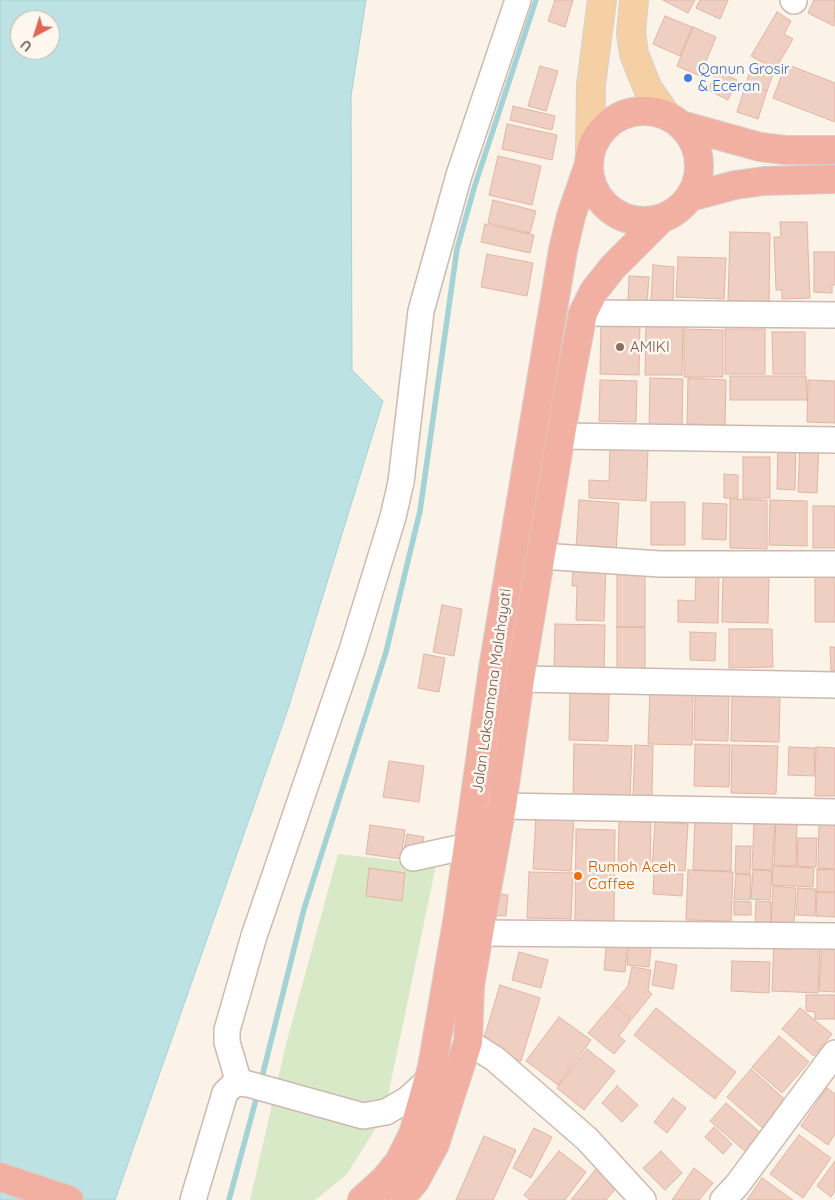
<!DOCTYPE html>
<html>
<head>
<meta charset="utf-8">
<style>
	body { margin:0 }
	#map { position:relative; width:835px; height:1200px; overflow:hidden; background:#fbf2e8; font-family:Quicksand,sans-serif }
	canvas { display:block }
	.north { position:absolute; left:10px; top:10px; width:50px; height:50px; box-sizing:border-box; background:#fef7ef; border:1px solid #c7b7ae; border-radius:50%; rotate:220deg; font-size:14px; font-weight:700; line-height:20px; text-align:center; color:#74584d }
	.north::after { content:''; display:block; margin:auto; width:18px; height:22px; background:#de6655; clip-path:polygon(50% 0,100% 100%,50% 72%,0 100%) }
</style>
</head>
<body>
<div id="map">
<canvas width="835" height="1200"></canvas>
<div class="north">U</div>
</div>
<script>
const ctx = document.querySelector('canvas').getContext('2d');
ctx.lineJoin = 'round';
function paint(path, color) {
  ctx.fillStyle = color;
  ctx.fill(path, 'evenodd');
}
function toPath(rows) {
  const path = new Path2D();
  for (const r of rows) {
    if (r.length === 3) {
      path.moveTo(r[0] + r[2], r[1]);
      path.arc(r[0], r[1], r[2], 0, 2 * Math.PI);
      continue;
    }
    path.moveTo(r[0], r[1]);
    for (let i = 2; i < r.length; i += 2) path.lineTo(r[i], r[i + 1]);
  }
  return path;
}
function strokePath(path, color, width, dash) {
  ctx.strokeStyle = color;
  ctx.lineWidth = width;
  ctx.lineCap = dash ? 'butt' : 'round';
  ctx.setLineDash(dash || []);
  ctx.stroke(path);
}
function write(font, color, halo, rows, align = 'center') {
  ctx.font = font + ' Quicksand,sans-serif';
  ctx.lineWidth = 5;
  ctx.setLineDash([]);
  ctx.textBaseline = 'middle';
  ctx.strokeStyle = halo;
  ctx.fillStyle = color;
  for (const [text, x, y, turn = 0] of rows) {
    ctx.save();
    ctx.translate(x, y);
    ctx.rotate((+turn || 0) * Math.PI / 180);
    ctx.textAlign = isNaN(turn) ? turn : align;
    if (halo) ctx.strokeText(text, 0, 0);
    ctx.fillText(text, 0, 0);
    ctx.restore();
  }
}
paint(toPath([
	[338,854,436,865,388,1096,379,1123,347,1174,318,1198,314,1200,250,1200,286,1044]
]), '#d8e9c7');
const water = toPath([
	[0,0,366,0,351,96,352,370,383,401,288,709,115,1200,0,1200,0,0],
	[20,20,50,20,50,50,20,50,20,20]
]);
paint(water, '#bde2e4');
strokePath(water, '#a4d3d6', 1);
strokePath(toPath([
	[261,1081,304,909,386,652,420,511,457,249,475,185,536,0],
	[229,1200,258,1092]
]), '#a4d3d6', 5.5);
const building = toPath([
	[555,0,573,0,565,27,548,21,555,0],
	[663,0,695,0,688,13,663,0],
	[700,0,728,0,720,19,696,8,700,0],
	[814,0,835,0,834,26,808,13,814,0],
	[777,12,791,21,784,34,793,39,775,70,751,56,777,12],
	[665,16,692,27,680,56,653,44,665,16],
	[693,27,716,37,700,76,677,66,693,27],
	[752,64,774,71,767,91,746,84,752,64],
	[786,64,835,83,835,122,773,98,786,64],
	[540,66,558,71,546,111,528,106,540,66],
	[717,71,737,80,728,100,708,90,717,71],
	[746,84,767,91,758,119,737,112,746,84],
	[513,106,555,116,552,130,510,120,513,106],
	[507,124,557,135,552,160,502,149,507,124],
	[498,156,541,166,532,205,489,195,498,156],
	[493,200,536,211,530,233,488,223,493,200],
	[780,222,807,222,810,298,782,299,782,290,776,290,774,237,781,237,780,222],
	[485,224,534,235,530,253,481,242,485,224],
	[730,232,770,233,769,302,728,301,730,232],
	[814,252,835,252,835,285,832,285,832,293,814,292,814,252],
	[487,254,533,263,527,296,481,287,487,254],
	[678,257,726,258,724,299,676,297,678,257],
	[653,265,674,267,673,302,651,301,653,265],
	[629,276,649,277,647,302,628,301,629,276],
	[601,319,640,319,639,375,600,374,601,319],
	[646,324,683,325,682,375,645,375,646,324],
	[684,329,723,330,723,377,684,377,684,329],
	[725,329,765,329,765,374,725,374,725,329],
	[772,332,805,332,805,374,773,374,772,332],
	[730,376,806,376,807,400,730,400,730,376],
	[650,378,683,379,682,430,649,428,650,378],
	[688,378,726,380,725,425,687,424,688,378],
	[600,380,637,381,636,422,599,421,600,380],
	[808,380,835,381,835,423,807,422,808,380],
	[800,440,819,441,817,493,798,492,800,440],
	[778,441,796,441,795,490,777,489,778,441],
	[610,448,648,450,646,501,589,498,589,480,609,481,610,448],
	[743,457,770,457,770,498,743,498,743,457],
	[724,474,738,475,738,498,724,498,724,474],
	[730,499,767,500,767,549,730,548,730,499],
	[579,500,619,503,616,553,576,550,579,500],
	[770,500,807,501,807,546,769,545,770,500],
	[651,502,685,502,685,545,651,545,651,502],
	[703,503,727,504,726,540,702,539,703,503],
	[813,506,835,506,835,548,813,548,813,506],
	[573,566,606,568,604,621,576,620,577,586,572,586,573,566],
	[617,569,645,569,645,627,617,627,617,569],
	[696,572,719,573,718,623,678,622,678,600,695,601,696,572],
	[723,574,769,575,768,623,722,622,723,574],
	[815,574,835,575,835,622,815,622,815,574],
	[442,605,462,609,454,656,433,652,442,605],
	[555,624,605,625,604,672,554,671,555,624],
	[617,627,645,627,645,671,617,670,617,627],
	[729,629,772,629,773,667,729,668,729,629],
	[690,632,716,633,715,661,690,660,690,632],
	[830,647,835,647,835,671,831,671,830,647],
	[424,654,445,658,439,692,418,688,424,654],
	[650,691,693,692,692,745,648,744,650,691],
	[570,693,609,694,608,741,569,740,570,693],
	[732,693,780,694,779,742,731,741,732,693],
	[695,694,729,695,728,741,694,740,695,694],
	[574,744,632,746,630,799,573,797,574,744],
	[695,744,730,745,729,787,694,786,695,744],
	[635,745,653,746,652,796,633,796,635,745],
	[732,745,778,746,776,794,731,793,732,745],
	[789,747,815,748,814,776,788,775,789,747],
	[816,747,835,748,835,796,815,796,816,747],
	[389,761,424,766,419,802,383,797,389,761],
	[536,815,574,818,571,871,533,869,536,815],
	[695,819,732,820,731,871,693,870,695,819],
	[776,819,797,820,796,866,774,865,776,819],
	[619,820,651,822,650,871,618,870,619,820],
	[655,822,688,824,685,871,652,869,655,822],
	[754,822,775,823,772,870,752,869,754,822],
	[819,822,835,823,835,869,818,868,819,822],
	[370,825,405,830,401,859,366,854,370,825],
	[576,829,615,830,614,922,575,921,576,829],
	[407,834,424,837,421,854,404,851,407,834],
	[798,838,817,838,816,867,797,866,798,838],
	[736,846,751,846,750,874,735,873,736,846],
	[773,866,814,868,813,887,772,885,773,866],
	[369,868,405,873,402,901,366,896,369,868],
	[817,869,835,870,835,892,817,892,817,869],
	[688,870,733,872,731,921,686,920,688,870],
	[753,870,772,871,770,900,751,899,753,870],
	[529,872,573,873,571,919,527,918,529,872],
	[654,873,683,874,682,896,653,894,654,873],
	[736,874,751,875,750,900,734,899,736,874],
	[773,886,796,888,794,924,771,923,773,886],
	[798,888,816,889,815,916,796,915,798,888],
	[817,892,835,893,835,917,816,916,817,892],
	[492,893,508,895,506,916,490,915,492,893],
	[734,901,751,902,751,915,734,915,734,901],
	[756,901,771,902,771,924,755,924,756,901],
	[630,936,652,938,649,967,627,965,630,936],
	[774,937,820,939,818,993,772,991,774,937],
	[607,938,628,939,625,972,604,970,607,938],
	[822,939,835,940,835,992,819,991,822,939],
	[519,952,548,960,541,988,512,980,519,952],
	[656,961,677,965,673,989,652,985,656,961],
	[732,961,770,962,769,993,731,991,732,961],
	[632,967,651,970,648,990,652,994,632,1019,613,1004,628,986,632,967],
	[500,985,540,998,521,1061,481,1048,500,985],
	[806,995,835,995,835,1019,815,1019,815,1012,806,1011,806,995],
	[612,1005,631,1020,619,1036,625,1041,614,1054,588,1033,612,1005],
	[656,1008,736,1072,715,1099,634,1035,656,1008],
	[800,1008,832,1034,814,1056,782,1029,800,1008],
	[559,1017,591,1040,558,1085,526,1061,559,1017],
	[779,1036,809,1062,782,1093,752,1067,779,1036],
	[587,1049,615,1071,584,1110,557,1088,587,1049],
	[751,1069,789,1103,765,1130,727,1097,751,1069],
	[617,1086,638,1105,622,1122,602,1103,617,1086],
	[827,1088,835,1094,835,1134,828,1145,801,1126,827,1088],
	[673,1098,686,1108,667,1133,654,1122,673,1098],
	[726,1103,762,1134,746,1152,710,1121,726,1103],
	[714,1127,732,1144,723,1154,705,1137,714,1127],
	[534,1128,552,1137,531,1178,513,1168,534,1128],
	[799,1135,831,1158,803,1198,770,1174,799,1135],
	[484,1136,516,1150,493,1200,456,1200,484,1136],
	[559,1151,586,1172,565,1200,530,1200,524,1195,559,1151],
	[661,1151,682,1173,665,1190,643,1168,661,1151],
	[835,1161,835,1191,831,1197,817,1186,835,1161],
	[600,1164,622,1181,606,1200,571,1200,600,1164],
	[694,1168,713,1183,699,1200,672,1200,694,1168],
	[762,1178,793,1200,747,1200,762,1178]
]);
paint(building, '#efcfc1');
strokePath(building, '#e1b5a3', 1);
const minor = toPath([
	[793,0,794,1],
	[583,313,835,315],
	[562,436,835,440],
	[541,556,660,564,835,564],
	[520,679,835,685],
	[475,804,502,806,835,812],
	[413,858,468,846],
	[479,933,835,936],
	[468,1042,495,1059,587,1139,643,1200],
	[239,1083,227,1042,227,1030,254,936,352,650,393,517,401,482,421,311,459,175,518,0],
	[193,1200,225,1093,233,1085,239,1083,248,1084,363,1116,386,1112,408,1099,429,1080],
	[723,1200,737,1185,835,1053]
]);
const major = toPath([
	[634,0,631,33,634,54,648,89,667,116],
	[590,151,591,85,602,0]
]);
const highway = toPath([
	[644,166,55],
	[681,125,760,147,785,150,835,150],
	[690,197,735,185,764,181,835,179],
	[0,1177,69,1200],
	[362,1200,385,1179,399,1162,413,1134,432,1067,458,916,493,668,563,250,571,216,588,167],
	[399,1200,415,1181,435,1144,468,1042,470,986,479,933,502,806,520,679,571,375,583,313,594,291,613,267,662,218]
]);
strokePath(minor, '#cdb9af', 28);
strokePath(major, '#d8d0cd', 30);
strokePath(highway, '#d8d0cd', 30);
strokePath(minor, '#fff', 25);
strokePath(major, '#f6d0a5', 28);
strokePath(highway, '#f2b0a3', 28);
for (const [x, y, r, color] of [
	[688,78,5,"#3f7fe0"],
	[620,347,5,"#8d6e63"],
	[578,876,5,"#e8710a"]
]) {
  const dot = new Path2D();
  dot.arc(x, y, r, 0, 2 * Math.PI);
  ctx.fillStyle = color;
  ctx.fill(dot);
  strokePath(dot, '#fef7ef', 2);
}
write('15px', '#366cbe', '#fef7ef', [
	["Qanun Grosir",698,69],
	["& Eceran",698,86]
], 'left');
write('15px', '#785e54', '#fef7ef', [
	["AMIKI",630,347]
], 'left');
write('15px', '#74584d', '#fef7ef', [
	["Jalan Laksamana Malahayati",492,691,-82]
]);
write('15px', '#c56008', '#fef7ef', [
	["Rumoh Aceh",588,867],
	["Caffee",588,884]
], 'left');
</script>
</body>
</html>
